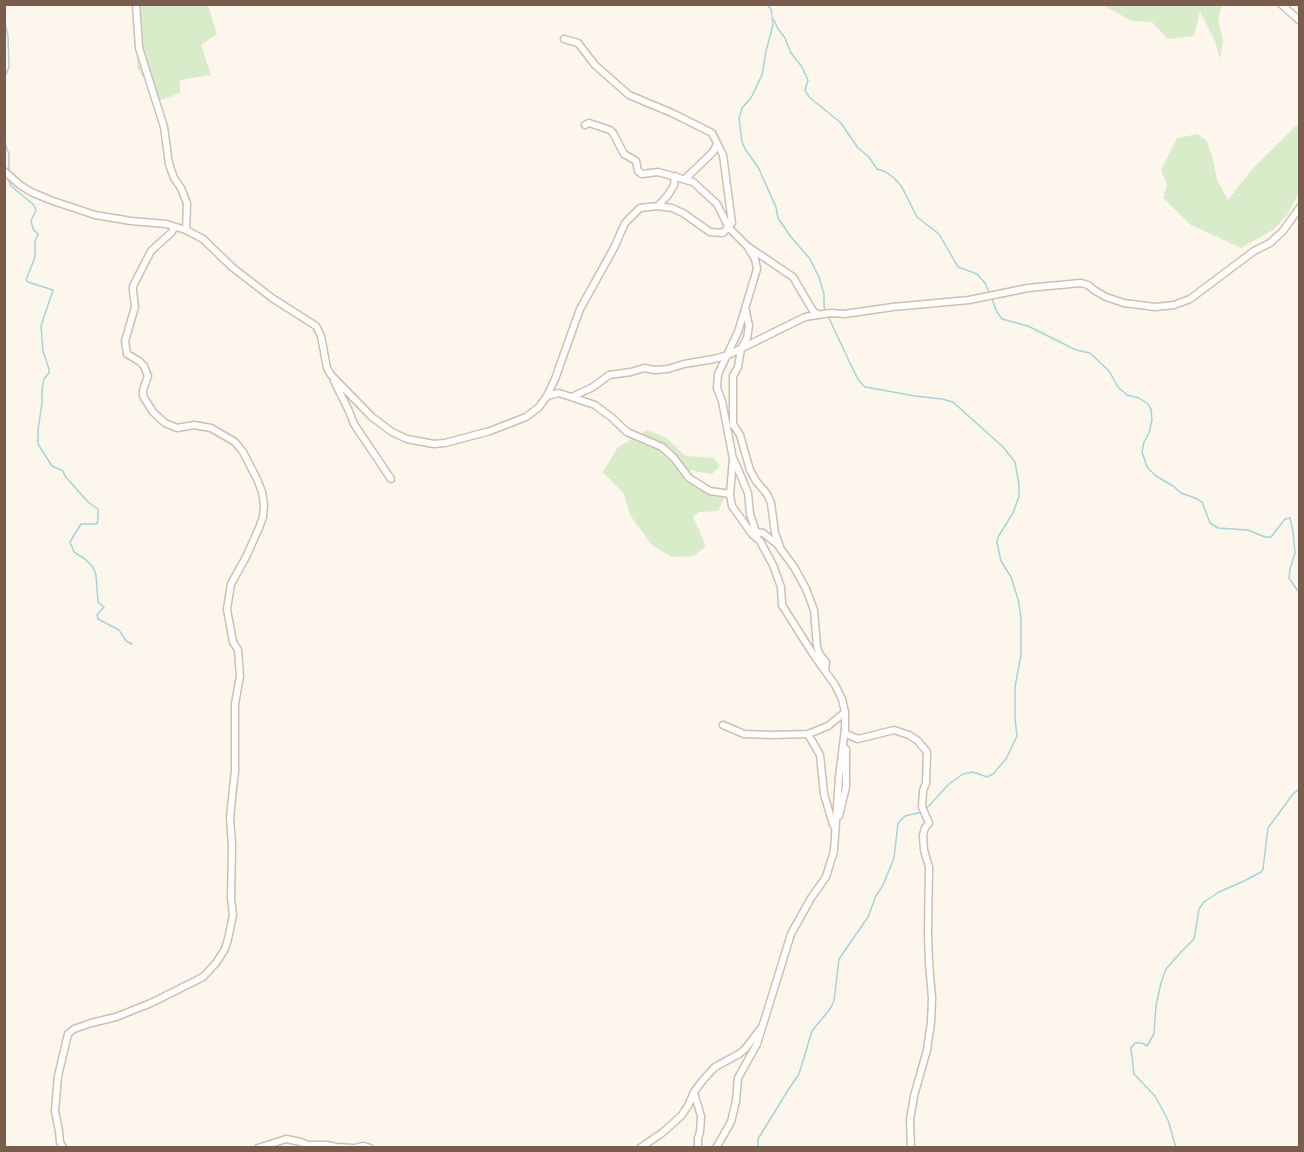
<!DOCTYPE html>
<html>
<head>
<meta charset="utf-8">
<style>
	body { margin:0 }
	#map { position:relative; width:1304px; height:1152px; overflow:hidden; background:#fdf6ec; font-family:Ubuntu,sans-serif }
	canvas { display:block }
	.frame { position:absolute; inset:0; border:6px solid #7a5c4d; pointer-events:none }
</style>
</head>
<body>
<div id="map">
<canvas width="1304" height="1152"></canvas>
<div class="frame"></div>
</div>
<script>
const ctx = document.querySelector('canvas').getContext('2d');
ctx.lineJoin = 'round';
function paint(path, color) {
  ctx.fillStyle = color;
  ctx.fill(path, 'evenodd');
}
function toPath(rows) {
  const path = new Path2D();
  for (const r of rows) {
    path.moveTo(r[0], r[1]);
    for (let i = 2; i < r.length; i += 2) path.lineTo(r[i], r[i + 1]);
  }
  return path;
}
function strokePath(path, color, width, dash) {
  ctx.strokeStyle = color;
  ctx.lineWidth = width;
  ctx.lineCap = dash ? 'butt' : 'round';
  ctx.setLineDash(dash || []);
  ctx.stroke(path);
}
paint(toPath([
	[134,5,208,5,217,34,201,45,211,75,180,80,180,93,159,101,137,68,139,18],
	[1102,5,1222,5,1218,19,1223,41,1220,59,1215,41,1200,11,1194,36,1168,39,1152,22,1132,21],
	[1299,123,1299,192,1288,214,1273,230,1241,248,1191,225,1163,198,1167,185,1161,170,1177,138,1198,134,1207,142,1213,159,1217,180,1228,200,1253,168],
	[647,430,667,438,685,456,714,458,720,466,712,474,688,470,692,476,706,486,727,492,718,511,699,512,693,517,706,546,694,556,671,557,651,544,630,515,624,494,603,472,618,447]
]), '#d8ecc9');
strokePath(toPath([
	[766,4,771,9,772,15],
	[772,17,773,25,766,51,762,75,751,98,742,108,739,118,742,142,745,149,758,167,776,207,778,218,791,237,810,259,819,277,824,294,824,307,826,312],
	[4,18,8,36,9,67,4,79],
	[774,20,778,29,785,38,791,53,802,67,808,80,805,90,809,97,841,123,858,148,869,157,877,169,886,172,895,179,902,187,917,217,939,234,958,267,977,274,985,283,990,294],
	[4,125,6,147,9,154,9,171],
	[8,178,11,186,34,205,36,210,31,221,33,229,38,234,35,241,35,257,26,280,28,282,53,290,41,326,43,351,49,369,49,373,44,379,42,389,42,403,38,430,38,444,52,466,63,471,65,476,88,502,98,509,98,519,97,524,81,524,70,542,74,552,85,559,93,567,96,575,98,602,104,607,97,615,98,619,119,630,126,641,132,644],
	[992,299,997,312,1002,319,1028,326,1076,350,1090,353,1109,371,1118,387,1127,395,1139,398,1148,404,1151,409,1152,420,1149,433,1144,442,1142,452,1147,467,1156,476,1173,486,1181,493,1195,498,1202,502,1210,523,1218,528,1248,530,1265,537,1271,537,1285,519,1290,518,1293,531,1295,553,1290,569,1289,578,1300,594],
	[828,316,849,361,859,381,865,387,915,396,942,399,953,402,1003,447,1015,462,1019,485,1019,496,1013,513,998,537,997,543,1001,561,1011,577,1018,599,1021,617,1021,655,1015,687,1015,718,1017,736,1006,759,993,774,987,777,973,772,963,774,949,784,926,809],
	[758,1148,758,1139,788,1090,799,1074,812,1031,830,1009,834,1001,839,959,868,917,876,896,883,885,894,858,898,823,905,816,922,812],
	[1176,1148,1168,1120,1155,1096,1134,1074,1131,1048,1135,1043,1142,1043,1147,1046,1154,1034,1156,1005,1161,983,1166,969,1181,952,1194,939,1199,909,1204,902,1219,892,1244,881,1261,872,1263,869,1268,828,1293,794,1300,788]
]), '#a5d3da', 1.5);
const minor = toPath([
	[136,4,139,48,164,127,169,164,174,178,181,188,187,203,186,230],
	[1281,4,1300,21],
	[585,125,589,123,610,130,613,133,624,154,636,161,638,171,642,174,658,172,693,182,717,204,729,228,747,246,793,277,813,311,819,315],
	[4,171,20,185,31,192,53,201,95,215,131,221,166,224,186,230,203,239,232,267,272,298,316,326,321,336,327,368,331,375,372,417,392,432,407,439,434,444,445,443,490,431,526,417,539,407,547,396,555,379,580,309,614,248,625,223,640,208,658,206,672,208,683,213,710,232,723,233,732,223,723,155,712,133,672,113,629,95,595,65,578,43,564,39],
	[685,179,713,152,717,144],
	[658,206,668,195,674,185,675,176],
	[334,381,349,411,354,424,391,479],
	[547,396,559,393,595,405,611,417,627,432,662,447,674,458,689,478,710,491,730,494],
	[572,397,593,387,609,375,631,372,644,368,655,370,668,369,684,364,714,359,728,355,805,317,830,313,844,314,893,307,969,300,1028,288,1070,284,1081,283,1088,285,1094,290,1106,297,1124,303,1155,307,1174,305,1190,299,1254,251,1270,243,1283,231,1300,207],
	[733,424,740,435,750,470,756,481,767,494,771,503,775,533,780,547],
	[733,425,733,376,738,367,741,349,747,338,749,326,746,311],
	[734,460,748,493,750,514,757,535],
	[756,532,763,533,777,544,794,567,806,589,814,610,817,647,820,655,826,662,825,671],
	[723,725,744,734,771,735,808,734,828,726,845,712],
	[808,734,820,755,824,794,833,825],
	[846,734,858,739,894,730,909,735,918,741,927,752,926,783,923,791,922,807,929,823,925,828,923,835,924,850,929,867,928,932,929,963,932,998,931,1022,927,1050,914,1096,910,1120,911,1148],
	[839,816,846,787,846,749],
	[694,1093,701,1116,700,1132,698,1138,698,1148],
	[63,1148,60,1142,59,1131,55,1111,58,1076,68,1034,74,1029,91,1023,116,1017,151,1003,203,977,216,963,225,949,228,939,233,915,231,899,232,846,230,817,235,771,235,704,240,676,238,650,233,642,227,609,231,584,246,557,259,528,263,517,264,504,262,492,257,479,243,452,235,442,211,428,194,425,177,428,165,423,153,412,143,396,143,390,148,376,144,366,139,361,127,354,125,341,135,307,133,291,133,286,151,251,172,232,174,227],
	[258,1148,286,1139,301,1142,307,1145,327,1145,336,1147,353,1148],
	[355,1148,363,1146,370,1148],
	[640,1148,662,1133,681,1116,688,1106,694,1092,703,1080,715,1067,739,1054,746,1048,761,1028],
	[716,1148,731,1122,736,1101,738,1078,757,1044,791,934,811,898,826,877,834,851,839,777,845,729,845,712,842,699,835,685,813,654,782,605,781,587,773,565,760,541,752,534,732,506,730,494,733,459,722,401,717,388,718,374,738,332,757,269,755,259,747,246]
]);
strokePath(minor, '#d1beb0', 9);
strokePath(minor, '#fff', 6);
</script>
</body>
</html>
